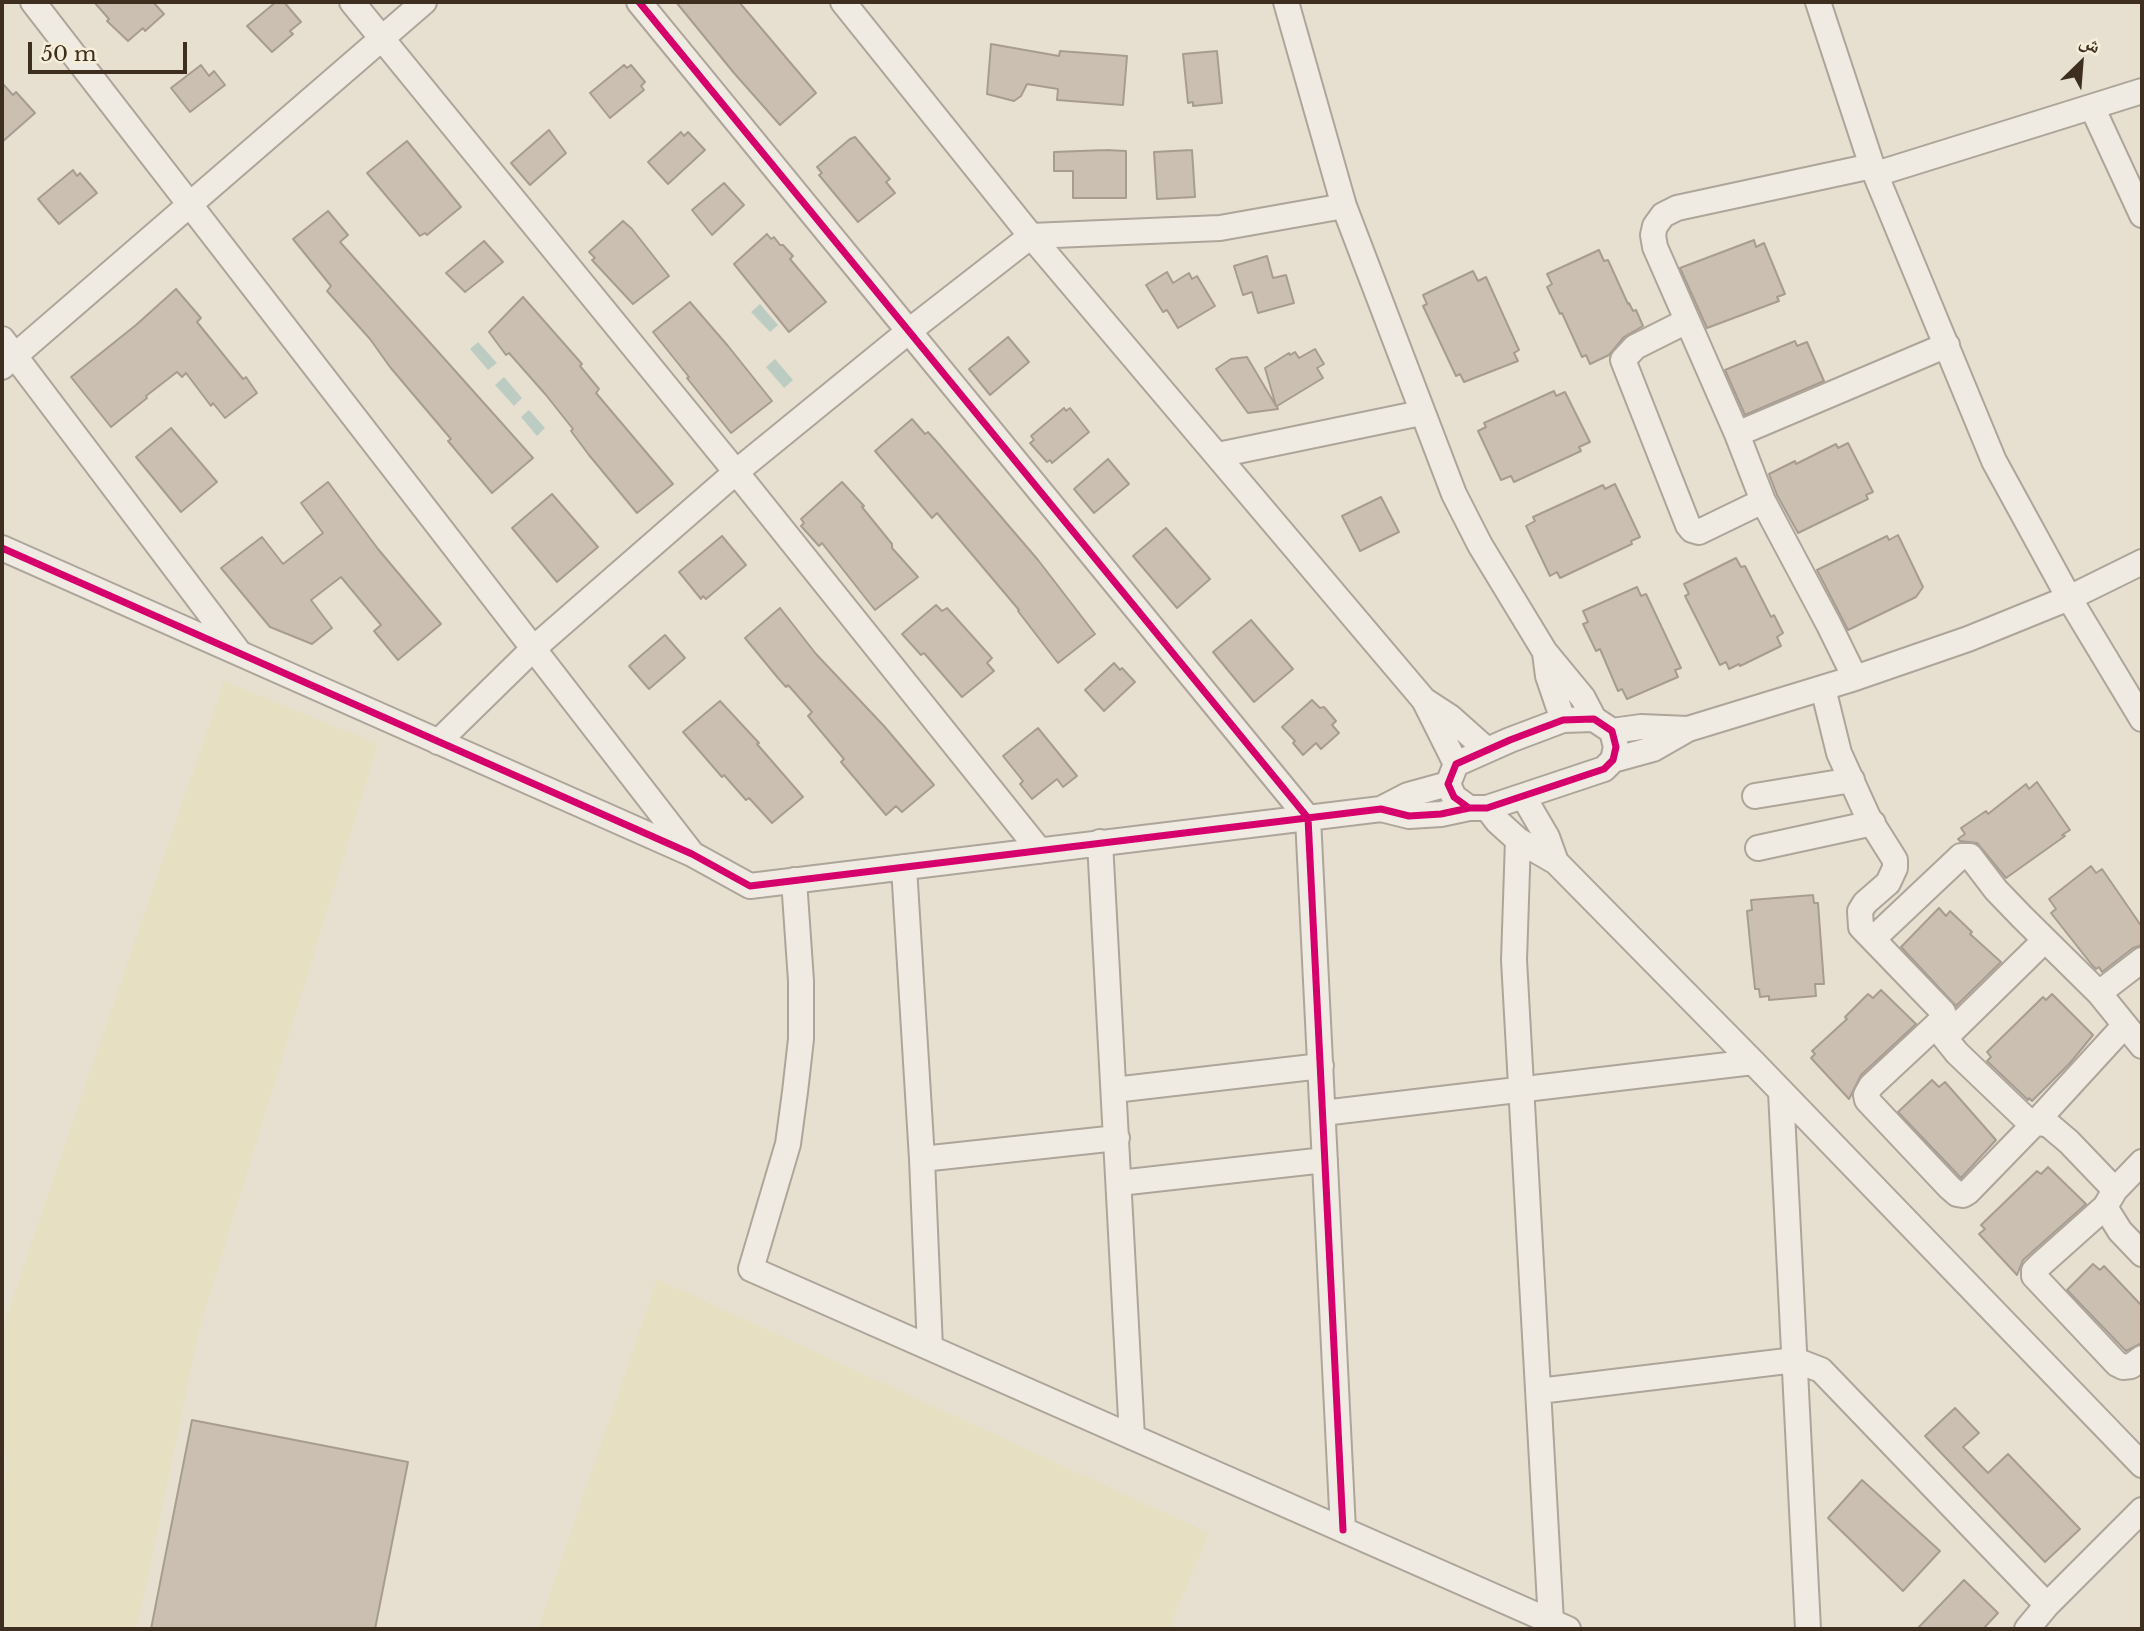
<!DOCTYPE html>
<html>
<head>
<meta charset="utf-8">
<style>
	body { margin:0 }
	#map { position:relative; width:2144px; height:1631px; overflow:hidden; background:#e7e0d1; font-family:"Libre Baskerville","Noto Naskh Arabic",serif }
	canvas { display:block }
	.frame { position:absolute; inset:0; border:4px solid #3d2e20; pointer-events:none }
	.north { position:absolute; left:2046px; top:28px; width:70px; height:70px; -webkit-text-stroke:5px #f7eed8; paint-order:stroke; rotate:25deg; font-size:19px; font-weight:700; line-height:28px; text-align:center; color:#3d2e20 }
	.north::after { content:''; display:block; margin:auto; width:24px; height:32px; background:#3d2e20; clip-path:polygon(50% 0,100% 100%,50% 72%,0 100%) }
	.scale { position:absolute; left:28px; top:42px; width:159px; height:32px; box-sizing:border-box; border:4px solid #3d2e20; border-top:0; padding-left:9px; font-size:21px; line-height:24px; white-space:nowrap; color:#3d2e20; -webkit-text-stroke:5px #f7eed8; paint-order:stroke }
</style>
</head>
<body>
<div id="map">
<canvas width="2144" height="1631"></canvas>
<div class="frame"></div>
<div class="north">ش</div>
<div class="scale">50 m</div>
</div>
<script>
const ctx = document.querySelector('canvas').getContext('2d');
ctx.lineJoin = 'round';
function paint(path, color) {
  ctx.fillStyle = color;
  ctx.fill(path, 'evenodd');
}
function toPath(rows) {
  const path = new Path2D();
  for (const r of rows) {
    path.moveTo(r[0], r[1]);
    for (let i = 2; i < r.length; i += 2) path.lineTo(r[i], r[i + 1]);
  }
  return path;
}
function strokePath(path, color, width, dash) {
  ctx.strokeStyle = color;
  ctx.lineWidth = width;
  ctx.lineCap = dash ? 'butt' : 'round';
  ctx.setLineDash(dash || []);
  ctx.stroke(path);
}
paint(toPath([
	[224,681,378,744,199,1330,137,1629,2,1629,2,1493,8,1464,2,1446,2,1329],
	[657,1279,1209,1533,1169,1629,538,1629]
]), '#e6dfc2');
paint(toPath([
	[760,304,778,325,770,332,751,312],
	[478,342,497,363,488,370,470,349],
	[775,359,793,380,784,388,766,367],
	[504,377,522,398,514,406,495,385],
	[529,410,545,428,537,436,521,417]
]), '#bcccc2');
const building = toPath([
	[94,2,153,2,164,14,145,31,143,28,128,41,107,21,109,19,94,2],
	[276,2,284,2,301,22,290,31,293,34,272,52,247,26,276,2],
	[676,2,739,2,816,93,780,125,734,73,676,2],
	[991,44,1059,56,1060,51,1127,56,1123,105,1057,100,1058,89,1027,84,1021,96,1014,101,987,94,991,44],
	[1217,51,1222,103,1193,106,1193,102,1188,103,1183,54,1217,51],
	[201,65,209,76,214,71,225,85,190,112,171,88,201,65],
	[624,65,627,68,631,65,645,82,641,86,644,90,610,118,590,93,624,65],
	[2,83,13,95,16,92,35,113,2,142,2,83],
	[549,130,566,153,530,185,511,163,549,130],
	[681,132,684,136,688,132,705,150,668,184,648,162,681,132],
	[855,137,890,179,886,182,895,193,858,222,819,175,822,173,817,167,850,139,855,137],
	[407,141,461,207,427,235,425,233,420,236,367,173,407,141],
	[1106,150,1126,151,1126,198,1073,198,1073,171,1054,171,1054,152,1106,150],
	[1192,150,1195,197,1157,199,1154,152,1192,150],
	[73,170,77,176,80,173,97,193,59,224,38,199,73,170],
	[724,183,744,205,712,235,692,210,724,183],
	[328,211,348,235,340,242,533,458,492,493,448,441,451,439,390,367,370,339,327,291,331,286,293,239,328,211],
	[623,221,632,229,669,276,633,304,592,260,595,258,589,252,623,221],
	[767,234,771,239,774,237,780,245,783,245,793,256,790,259,826,302,789,332,734,264,767,234],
	[1754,240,1756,247,1764,243,1785,294,1777,297,1779,301,1707,328,1680,268,1754,240],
	[484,241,503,262,465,292,446,273,484,241],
	[1599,250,1604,261,1608,260,1628,304,1629,303,1633,311,1636,310,1643,326,1624,337,1609,355,1590,364,1586,355,1582,357,1562,313,1560,314,1547,287,1552,284,1547,274,1599,250],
	[1267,256,1273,278,1286,275,1294,303,1258,313,1252,292,1243,295,1234,266,1267,256],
	[1473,271,1478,281,1486,277,1519,350,1514,353,1518,361,1464,382,1460,374,1456,376,1423,306,1427,304,1423,295,1473,271],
	[1167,272,1173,283,1189,273,1192,279,1197,276,1215,306,1178,328,1167,310,1163,312,1146,285,1167,272],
	[176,289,201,318,197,322,243,379,246,377,257,393,225,418,213,403,211,406,186,373,182,377,177,372,146,396,147,398,111,427,71,377,136,325,176,289],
	[523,297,582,364,580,366,599,389,596,393,673,484,637,513,589,455,571,431,573,429,546,395,509,353,506,355,489,332,523,297],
	[690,302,728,346,772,401,731,433,687,378,689,377,653,332,690,302],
	[1008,337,1029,362,990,395,969,369,1008,337],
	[1795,341,1797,346,1807,342,1824,381,1745,415,1725,370,1795,341],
	[1315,349,1324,364,1317,368,1323,378,1277,406,1278,409,1248,413,1216,369,1231,359,1247,357,1276,406,1265,368,1289,353,1290,355,1295,352,1299,358,1315,349],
	[1554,391,1556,396,1565,392,1590,442,1579,447,1581,451,1514,482,1511,476,1501,480,1478,431,1486,427,1484,423,1554,391],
	[1064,408,1066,411,1070,408,1089,432,1052,463,1050,460,1047,462,1030,443,1034,440,1031,436,1064,408],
	[912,419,925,434,928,432,937,442,1038,560,1095,634,1058,663,1018,611,1019,610,937,513,932,518,875,451,912,419],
	[171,428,217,482,181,512,136,457,171,428],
	[1848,443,1873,492,1866,495,1868,499,1798,533,1777,495,1769,474,1795,461,1796,464,1836,444,1838,448,1848,443],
	[1108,459,1129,484,1094,513,1074,489,1108,459],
	[328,482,378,549,441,624,398,660,374,631,381,625,341,577,311,600,332,628,312,644,270,627,221,568,262,537,283,564,323,533,301,503,328,482],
	[842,482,864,506,862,507,892,544,892,548,918,577,875,610,822,543,819,546,801,526,804,523,801,519,842,482],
	[1615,484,1640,537,1631,541,1632,544,1560,578,1557,572,1550,576,1526,526,1535,521,1533,517,1603,485,1605,489,1615,484],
	[552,494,598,547,557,582,512,528,552,494],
	[1381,497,1399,532,1360,551,1342,516,1381,497],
	[1166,528,1210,579,1177,608,1133,556,1166,528],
	[1898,535,1923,587,1916,597,1848,630,1817,570,1887,536,1889,540,1898,535],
	[722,536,746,565,706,599,703,596,701,599,679,572,722,536],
	[1736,558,1741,567,1745,566,1771,617,1774,615,1783,633,1777,637,1781,646,1740,666,1739,664,1729,669,1726,662,1720,665,1685,596,1689,594,1684,584,1736,558],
	[1637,587,1641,596,1646,594,1681,668,1675,670,1678,677,1627,699,1622,689,1618,691,1600,649,1596,651,1583,624,1588,622,1583,611,1637,587],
	[936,605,942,611,947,608,992,658,987,663,994,671,962,697,924,653,921,655,902,634,936,605],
	[780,608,816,654,884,726,934,785,902,812,896,806,886,815,841,762,844,759,808,716,812,712,788,685,786,687,778,678,745,638,780,608],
	[1251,620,1293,669,1254,702,1213,652,1251,620],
	[665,635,685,658,649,689,629,666,665,635],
	[1114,663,1120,670,1122,668,1135,682,1104,711,1085,690,1114,663],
	[1312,700,1320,708,1324,707,1336,721,1332,725,1339,733,1321,749,1316,743,1303,755,1293,743,1295,741,1282,727,1312,700],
	[720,701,759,743,757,744,803,797,772,823,749,798,746,800,724,775,722,777,683,732,720,701],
	[1038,728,1077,776,1063,787,1057,779,1032,799,1020,784,1023,781,1003,756,1038,728],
	[2037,782,2070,830,2062,835,2065,836,2006,878,1977,843,1960,841,1958,839,1965,834,1961,828,1986,811,1988,814,2026,784,2029,789,2037,782],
	[2091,866,2096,873,2102,869,2142,927,2142,945,2133,948,2102,972,2099,967,2096,969,2092,965,2051,913,2056,909,2049,899,2091,866],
	[1813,895,1814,903,1818,903,1824,984,1815,984,1816,996,1769,1000,1769,996,1760,997,1759,989,1755,989,1750,942,1747,911,1752,910,1751,900,1813,895],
	[1939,908,1946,916,1950,911,1972,932,1970,934,2001,962,1956,1006,1901,947,1939,908],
	[1881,990,1916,1024,1861,1075,1849,1099,1811,1058,1815,1054,1812,1051,1847,1019,1845,1017,1868,994,1873,998,1881,990],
	[2052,994,2093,1035,2070,1063,2032,1101,2029,1098,2028,1100,1987,1061,1991,1057,1987,1052,2043,997,2046,1000,2052,994],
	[1932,1080,1939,1087,1945,1082,1996,1140,1961,1178,1898,1112,1932,1080],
	[2048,1167,2086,1204,2023,1260,2017,1275,1979,1234,1985,1229,1981,1225,2037,1171,2041,1174,2048,1167],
	[2093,1264,2100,1270,2104,1266,2142,1306,2142,1343,2126,1351,2067,1290,2093,1264],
	[1955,1408,1979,1433,1963,1447,1988,1473,2008,1454,2080,1529,2045,1562,1925,1436,1955,1408],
	[192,1420,408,1462,375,1629,151,1629,192,1420],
	[1862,1480,1940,1551,1903,1591,1828,1518,1862,1480],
	[1964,1580,1998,1613,1983,1629,1917,1629,1964,1580]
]);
paint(building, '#cbbfb2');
strokePath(building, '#a89c90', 2);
const minor = toPath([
	[33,2,690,851],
	[352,2,736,472,1040,851],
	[639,2,1308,818,1343,1530],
	[843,2,1031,236,1424,700,1450,717,1487,750],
	[1286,2,1344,206,1454,494,1480,545,1545,652,1583,698,1594,719],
	[1818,2,1872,166,1994,461,2069,598,2142,719],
	[2092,107,2142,215],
	[1872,166,1677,208,1663,215,1655,226,1653,235,1655,247,1737,434,1947,345],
	[1876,174,2142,91],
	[1687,321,1635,347,1623,360,1688,525,1692,530,1699,532,1763,501],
	[2,339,238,651],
	[2,367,424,2],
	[1737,434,1763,501,1829,625,1855,678],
	[1218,455,1421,413],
	[2,548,692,854,750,886,1381,809,1409,816,1441,814,1469,808,1487,808,1604,769,1613,760,1616,747,1612,731,1594,719,1563,720,1510,740,1456,764,1448,784,1454,797,1469,808],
	[1545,653,1548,676,1563,720],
	[1823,688,1839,753,1868,817,1895,860,1895,868,1888,883,1865,903,1860,911,1861,927,1943,1012,1947,1023,1945,1038,1957,1053,2027,1120,2049,1125,2069,1142,2115,1190,2105,1207,2120,1231,2142,1254],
	[1424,700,1456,764],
	[1612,731,1641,727,1688,729],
	[438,742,534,648,736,472,909,331,1031,236,1220,228,1344,206],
	[1613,760,1653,749,1688,729,1855,678,1968,639,2069,598,2142,562],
	[1523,796,1547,837,1556,862],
	[1755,796,1852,780],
	[1487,808,1497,821,1518,840,1556,862,1753,1062,2142,1465],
	[1381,809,1408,795,1448,784],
	[1518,840,1514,960,1551,1622],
	[1100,842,1132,1437],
	[1758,848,1873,823],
	[904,867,922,1159,930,1348],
	[794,880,801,981,801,1039,795,1092,788,1144,751,1269,1568,1629],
	[1873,939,1961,856,1970,856,1996,890,2022,917,2099,993,2142,1046],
	[2099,993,2142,960],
	[1945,1017,1871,1086,1866,1095,1867,1100,1949,1187,1957,1194,1963,1195,1968,1192,2036,1122,2125,1025],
	[1945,1038,2045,940],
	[1114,1090,1321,1066],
	[1781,1092,1808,1629],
	[1323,1113,1753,1062],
	[922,1159,1117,1138],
	[1119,1183,1325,1160],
	[2115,1190,2142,1162],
	[2105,1207,2040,1265,2034,1271,2034,1276,2117,1364,2123,1367,2131,1366,2142,1358],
	[1539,1391,1795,1360,1821,1370,2047,1605],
	[2027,1629,2047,1605,2142,1510]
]);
strokePath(minor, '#ada599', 28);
strokePath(minor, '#efebe3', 24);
strokePath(toPath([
	[639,2,1308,818,1343,1530],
	[2,548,692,854,750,886,1381,809,1409,816,1441,814,1469,808,1487,808,1604,769,1613,760,1616,747,1612,731,1594,719,1563,720,1510,740,1456,764,1448,784,1454,797,1469,808]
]), '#d6006c', 7);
</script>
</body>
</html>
